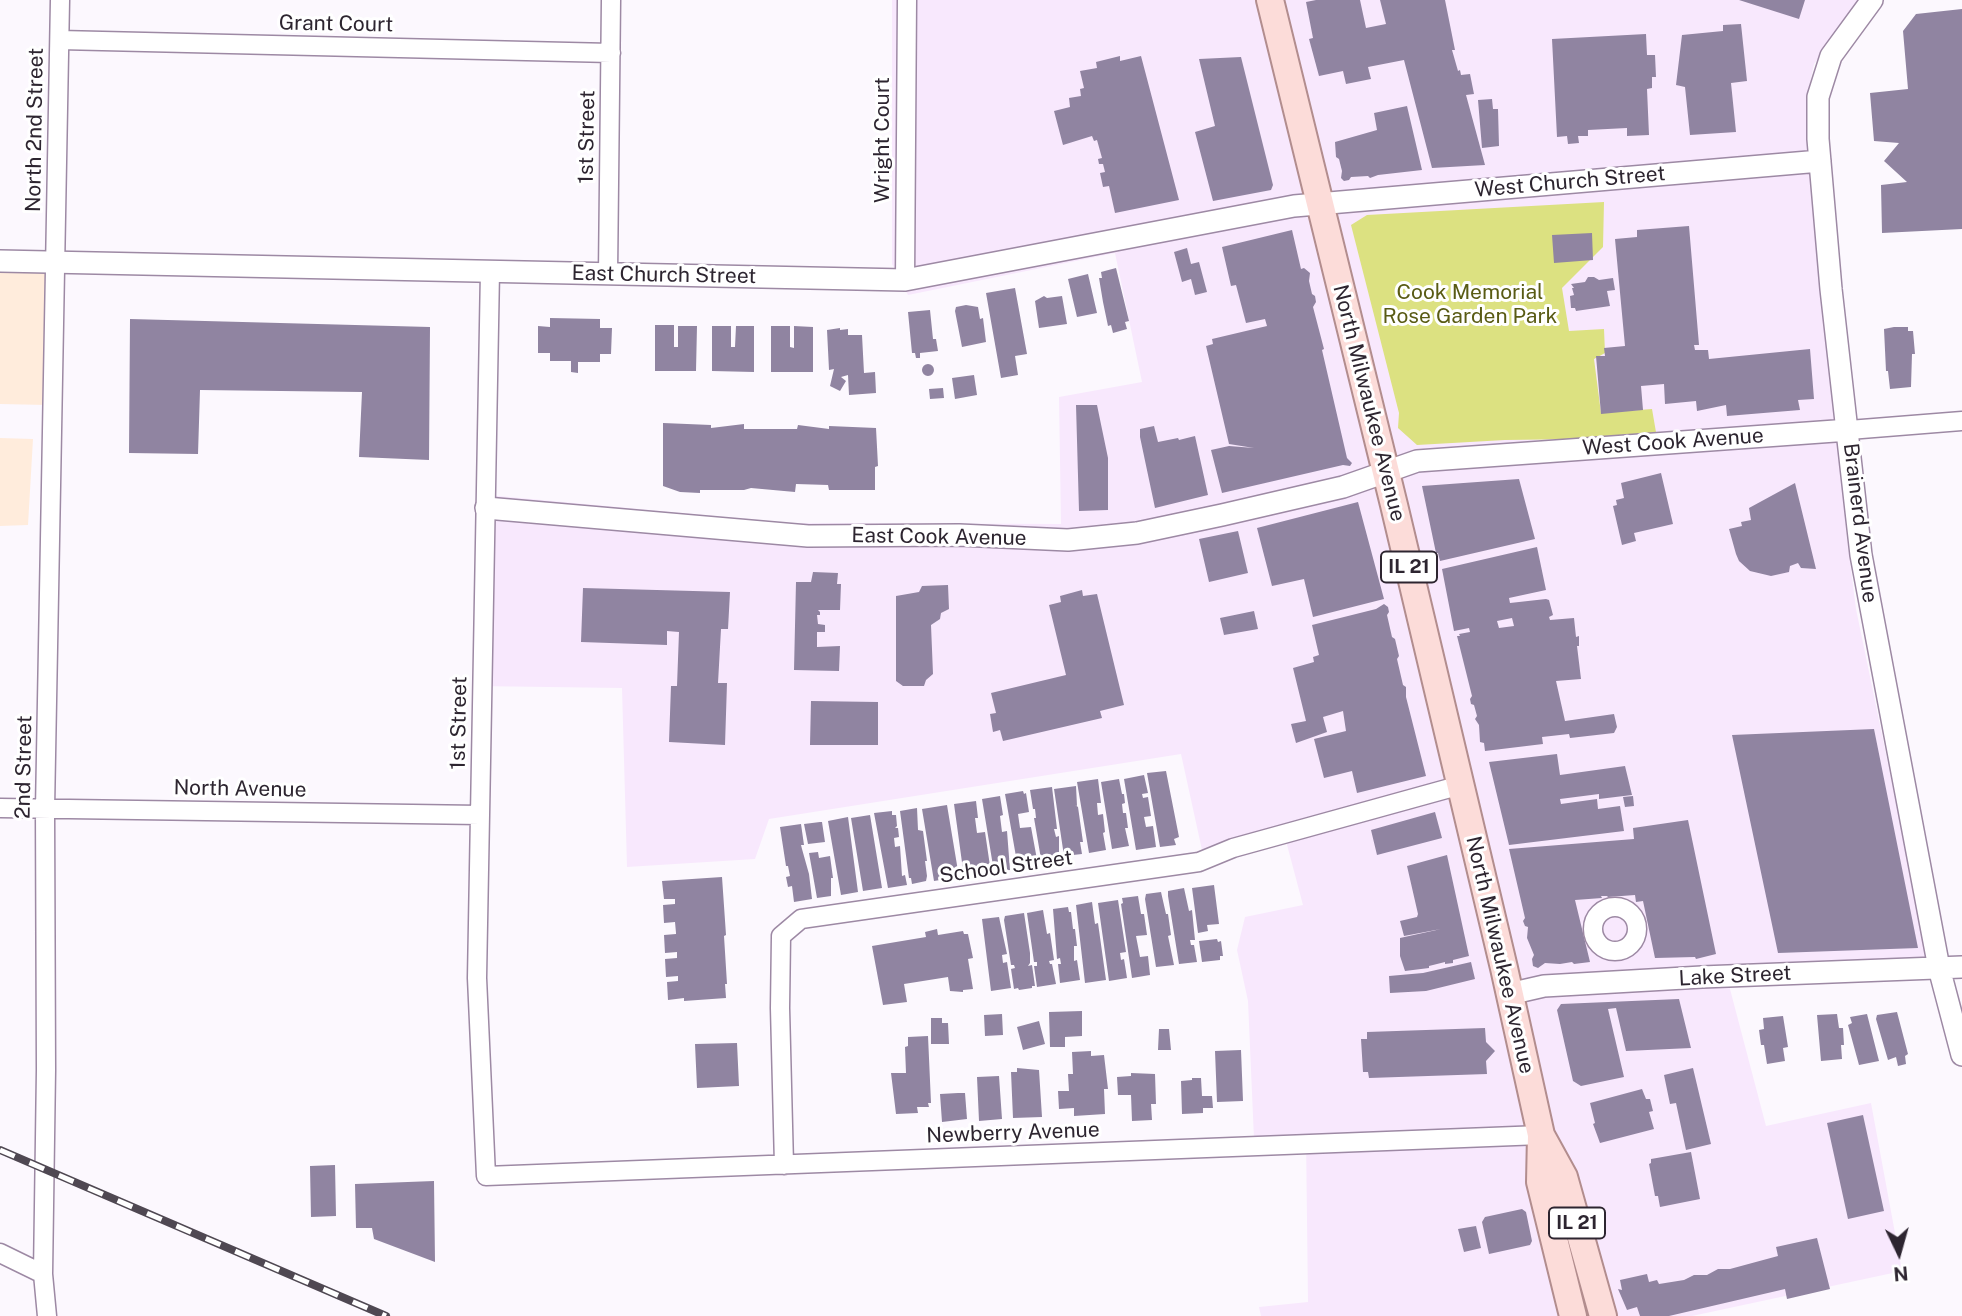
<!DOCTYPE html>
<html>
<head>
<meta charset="utf-8">
<style>
	body { margin:0 }
	#map { position:relative; width:1962px; height:1316px; overflow:hidden; background:#fcf8fe; font-family:"Public Sans",sans-serif }
	canvas { display:block }
	.north { position:absolute; left:1864px; top:1218px; width:70px; height:70px; -webkit-text-stroke:5px #fff; paint-order:stroke; rotate:175deg; font-size:19px; font-weight:700; line-height:28px; text-align:center; color:#2d2530 }
	.north::after { content:''; display:block; margin:auto; width:24px; height:32px; background:#2d2530; clip-path:polygon(50% 0,100% 100%,50% 72%,0 100%) }
</style>
</head>
<body>
<div id="map">
<canvas width="1962" height="1316"></canvas>
<div class="north">N</div>
</div>
<script>
const ctx = document.querySelector('canvas').getContext('2d');
ctx.lineJoin = 'round';
function paint(path, color) {
  ctx.fillStyle = color;
  ctx.fill(path, 'evenodd');
}
function toPath(rows) {
  const path = new Path2D();
  for (const r of rows) {
    if (r.length === 3) {
      path.moveTo(r[0] + r[2], r[1]);
      path.arc(r[0], r[1], r[2], 0, 2 * Math.PI);
      continue;
    }
    path.moveTo(r[0], r[1]);
    for (let i = 2; i < r.length; i += 2) path.lineTo(r[i], r[i + 1]);
  }
  return path;
}
function strokePath(path, color, width, dash) {
  ctx.strokeStyle = color;
  ctx.lineWidth = width;
  ctx.lineCap = dash ? 'butt' : 'round';
  ctx.setLineDash(dash || []);
  ctx.stroke(path);
}
function write(font, color, halo, rows, align = 'center') {
  ctx.font = font + ' "Public Sans",sans-serif';
  ctx.lineWidth = 6;
  ctx.setLineDash([]);
  ctx.textBaseline = 'middle';
  ctx.strokeStyle = halo;
  ctx.fillStyle = color;
  for (const [text, x, y, turn = 0] of rows) {
    ctx.save();
    ctx.translate(x, y);
    ctx.rotate((+turn || 0) * Math.PI / 180);
    ctx.textAlign = isNaN(turn) ? turn : align;
    if (halo) ctx.strokeText(text, 0, 0);
    ctx.fillText(text, 0, 0);
    ctx.restore();
  }
}
paint(toPath([
	[892,0,1862,0,1814,64,1807,97,1847,538,1856,609,1928,957,1725,970,1766,1126,1871,1103,1902,1271,1692,1316,1261,1316,1259,1307,1308,1302,1306,1137,1254,1139,1248,1001,1237,950,1245,917,1303,905,1282,826,1202,850,1181,754,769,819,755,859,627,867,622,688,475,686,477,494,790,523,1061,524,1059,397,1142,382,1115,253,908,295,892,264]
]), '#f8e8fd');
paint(toPath([
	[0,251,46,252,47,405,0,404],
	[0,438,33,439,28,525,0,526]
]), '#ffecdc');
paint(toPath([
	[1604,202,1603,247,1562,288,1569,331,1604,329,1605,353,1594,359,1601,413,1652,409,1657,438,1505,440,1417,445,1398,428,1399,413,1351,225,1367,215]
]), '#dce181');
paint(toPath([
	[1316,0,1360,0,1366,28,1386,24,1380,0,1445,0,1455,50,1452,50,1458,71,1460,70,1461,75,1470,74,1474,94,1466,95,1485,165,1432,168,1404,60,1368,67,1371,79,1346,84,1343,71,1319,76,1309,39,1313,38,1306,2],
	[1739,0,1805,0,1799,19],
	[1962,9,1962,229,1882,233,1881,185,1907,182,1884,161,1899,143,1874,141,1870,93,1908,89,1903,31,1916,14],
	[1741,24,1747,81,1731,83,1736,132,1690,135,1685,87,1676,85,1682,35,1723,31,1723,25],
	[1646,34,1647,55,1655,55,1656,77,1652,77,1652,88,1647,89,1649,135,1627,136,1627,128,1588,130,1588,136,1578,136,1579,143,1568,144,1567,136,1557,137,1552,39],
	[1120,56,1120,61,1141,56,1179,200,1115,213,1109,186,1103,187,1100,173,1105,172,1103,164,1099,164,1098,159,1102,158,1097,140,1094,141,1092,136,1063,145,1054,111,1070,107,1069,98,1081,96,1080,89,1084,88,1080,71,1097,68,1096,62],
	[1241,57,1273,185,1271,190,1213,201,1195,132,1215,126,1199,59],
	[1492,99,1493,109,1498,109,1499,146,1482,148,1478,100],
	[1407,106,1422,170,1378,175,1370,178,1368,176,1351,177,1349,180,1344,181,1341,178,1342,171,1339,159,1336,157,1335,142,1377,130,1374,113],
	[1689,226,1699,345,1694,345,1695,350,1708,350,1709,359,1810,349,1814,399,1798,400,1800,410,1727,416,1726,405,1697,411,1696,401,1665,404,1664,384,1641,386,1643,410,1601,414,1596,356,1605,356,1604,348,1625,346,1615,239,1637,237,1637,230],
	[1292,230,1301,269,1304,268,1310,273,1309,281,1312,294,1315,296,1316,302,1313,307,1324,349,1322,350,1347,458,1352,463,1350,466,1343,465,1222,493,1211,450,1229,446,1254,448,1229,444,1206,346,1213,344,1212,339,1267,326,1265,319,1246,323,1236,285,1231,286,1222,247],
	[1592,233,1593,260,1554,263,1552,235],
	[1187,248,1191,264,1199,262,1207,292,1195,295,1191,279,1182,282,1174,252],
	[1116,268,1129,321,1125,322,1127,329,1113,333,1111,325,1108,326,1103,302,1099,278,1102,278,1101,272],
	[1088,274,1097,313,1077,317,1068,279],
	[1588,277,1594,277,1599,280,1613,278,1615,290,1607,291,1610,306,1576,311,1575,308,1571,308,1570,296,1574,295,1572,288,1574,288,1571,284,1585,282],
	[1015,288,1027,354,1015,356,1018,375,1001,378,986,293],
	[1044,296,1047,298,1062,296,1067,324,1039,328,1035,301],
	[966,305,978,307,980,319,983,318,986,342,962,347,955,311,956,307],
	[930,310,933,339,936,339,938,351,920,353,920,358,916,358,915,353,912,353,908,312],
	[550,318,600,319,600,328,612,328,611,354,600,354,600,362,578,362,578,373,571,372,571,361,550,361,550,353,538,353,538,326,550,327],
	[130,319,430,327,429,460,359,457,362,392,200,390,198,454,129,453],
	[655,325,674,325,674,347,678,347,678,326,697,326,696,371,655,371],
	[712,326,731,326,731,347,735,347,736,326,754,326,754,372,712,371],
	[771,326,790,326,790,347,794,348,794,326,813,327,813,372,771,372],
	[1894,327,1908,327,1908,331,1913,331,1915,354,1912,354,1911,387,1890,389,1888,371,1886,371,1884,329],
	[840,328,840,330,848,329,848,335,862,335,864,373,875,372,876,393,849,395,848,375,841,377,846,381,840,391,830,386,834,369,829,370,827,330],
	[928,370,6],
	[974,375,977,395,955,399,952,378],
	[943,388,944,398,930,399,929,389],
	[1076,405,1097,405,1108,458,1108,510,1079,511],
	[663,423,711,425,711,428,744,424,744,429,797,429,798,425,829,429,829,426,876,428,878,466,875,467,875,490,829,490,828,485,796,484,795,492,751,488,744,490,700,490,700,493,680,492,663,486],
	[1154,426,1158,442,1178,438,1179,440,1195,436,1208,495,1155,508,1140,437,1140,429],
	[1661,473,1673,524,1634,533,1636,541,1622,545,1613,506,1617,505,1616,500,1624,498,1621,483],
	[1519,479,1535,539,1440,561,1438,553,1436,553,1422,486],
	[1795,483,1816,569,1801,568,1798,563,1790,566,1789,572,1771,576,1750,571,1739,561,1736,554,1729,529,1742,526,1741,522,1751,520,1749,508],
	[1358,502,1384,599,1313,617,1304,579,1272,586,1257,528],
	[1238,531,1248,573,1209,582,1199,539],
	[1537,547,1546,590,1509,598,1510,603,1546,599,1549,600,1553,615,1549,617,1550,620,1574,618,1576,637,1579,636,1579,646,1577,646,1581,679,1556,681,1565,721,1614,714,1617,727,1614,733,1570,738,1569,734,1542,737,1543,744,1485,751,1484,743,1480,742,1479,725,1475,719,1477,716,1474,705,1471,704,1470,699,1472,696,1457,636,1460,636,1459,634,1470,632,1469,628,1454,631,1442,569],
	[1512,618,1514,626,1499,628,1497,621],
	[813,572,838,573,837,584,841,584,840,610,818,610,820,612,820,615,817,615,818,624,825,625,825,632,817,632,817,647,840,646,839,671,794,670,796,582,811,582],
	[948,585,949,609,941,613,940,619,931,625,933,674,926,680,924,686,903,686,896,681,896,596,919,592,922,586],
	[583,588,730,592,728,629,721,629,718,683,727,683,725,745,669,742,671,686,677,686,679,632,667,631,667,645,581,642],
	[1082,590,1083,596,1097,594,1124,705,1100,711,1102,718,1003,741,1000,730,993,732,990,714,996,713,991,693,1066,675,1049,605,1061,602,1060,596],
	[1384,604,1388,607,1389,612,1387,615,1392,637,1395,639,1399,656,1397,659,1403,685,1406,687,1406,697,1426,776,1357,793,1352,771,1324,778,1314,739,1346,731,1343,711,1323,717,1327,732,1296,743,1291,724,1306,721,1293,668,1314,662,1313,657,1319,655,1312,625,1376,609],
	[1254,611,1258,629,1224,635,1220,618],
	[811,701,878,702,878,745,810,745],
	[1874,729,1918,948,1778,953,1732,735],
	[1557,754,1560,775,1625,766,1632,795,1599,799,1599,794,1560,799,1561,804,1597,799,1598,809,1620,806,1624,831,1509,845,1489,762],
	[1166,771,1179,837,1174,839,1176,845,1160,847,1147,773],
	[1144,775,1148,793,1142,794,1143,798,1148,797,1151,816,1144,817,1146,827,1153,826,1156,847,1136,850,1124,779],
	[1098,779,1101,803,1097,803,1098,815,1103,814,1105,832,1103,833,1106,850,1089,853,1077,782],
	[1119,779,1122,794,1124,794,1125,803,1122,804,1123,813,1126,813,1128,828,1125,828,1129,846,1112,849,1101,782],
	[1076,786,1077,806,1075,805,1078,807,1083,842,1080,842,1082,854,1064,856,1054,789],
	[1052,787,1057,829,1054,829,1056,837,1059,836,1059,852,1058,856,1041,859,1034,818,1036,818,1035,809,1033,809,1030,790],
	[1023,791,1024,794,1026,793,1029,812,1018,814,1020,828,1031,827,1038,865,1018,868,1005,794],
	[1000,796,1003,815,1000,816,1002,832,1007,831,1010,870,994,872,982,799],
	[1633,796,1634,806,1625,807,1623,797],
	[976,801,978,818,975,818,977,833,985,832,990,866,982,867,983,874,964,877,954,804],
	[947,805,959,877,934,881,922,809],
	[917,808,918,830,923,831,927,861,925,861,927,876,926,881,912,884,911,878,909,878,900,811],
	[892,811,892,815,896,815,897,826,895,828,898,828,899,837,894,838,895,847,900,846,902,876,905,875,907,885,888,888,874,813],
	[1435,812,1442,838,1377,855,1371,830],
	[870,815,882,888,863,891,851,818],
	[848,817,858,892,841,895,828,821],
	[1688,820,1716,954,1696,959,1695,957,1655,958,1643,901,1636,902,1635,895,1608,897,1607,896,1601,896,1602,898,1575,900,1590,962,1574,964,1572,962,1560,964,1545,963,1538,968,1533,966,1532,959,1534,955,1527,938,1528,927,1525,926,1523,921,1525,918,1509,849,1634,839,1633,828],
	[820,822,822,822,825,842,808,844,804,824],
	[801,824,804,845,801,845,802,849,809,874,812,899,794,902,792,886,788,887,786,877,790,876,788,866,786,866,780,827],
	[818,852,819,858,830,856,833,878,831,878,831,896,817,898,809,853],
	[1447,855,1469,956,1453,960,1453,963,1445,964,1445,962,1429,966,1429,968,1405,971,1400,956,1400,938,1441,929,1404,936,1400,921,1417,917,1418,914,1407,866],
	[722,877,726,935,724,936,727,984,725,984,726,998,684,1001,684,998,668,1000,667,982,678,981,678,976,666,977,665,959,677,958,677,952,665,953,664,935,676,934,676,933,675,922,664,923,663,905,675,904,675,899,664,899,662,881],
	[1214,885,1219,924,1207,925,1208,931,1198,933,1192,888],
	[1184,888,1189,911,1192,910,1195,940,1190,940,1191,945,1194,945,1197,962,1179,964,1168,896,1168,891],
	[1161,892,1166,914,1168,914,1171,935,1168,936,1174,965,1156,967,1145,899,1146,894],
	[1138,896,1141,914,1144,914,1147,935,1136,936,1140,957,1148,956,1150,975,1132,978,1121,904,1123,903,1122,898],
	[1118,900,1126,952,1120,953,1121,960,1124,959,1127,978,1109,981,1098,903],
	[1092,902,1095,924,1098,923,1106,980,1085,983,1076,905],
	[1068,907,1069,912,1071,912,1073,929,1075,929,1077,946,1074,946,1074,961,1077,960,1080,980,1060,983,1058,964,1061,964,1060,958,1057,959,1053,909],
	[1043,910,1047,934,1050,933,1054,960,1049,961,1050,964,1052,964,1056,984,1037,987,1034,966,1037,966,1037,962,1034,962,1027,913],
	[1024,913,1030,953,1030,963,1028,966,1032,965,1035,986,1032,986,1032,988,1019,990,1018,988,1014,989,1011,969,1015,968,1014,965,1011,965,1004,920,1005,916],
	[999,917,1007,954,1002,955,1003,963,1007,962,1011,988,991,991,982,919],
	[937,929,938,935,963,931,964,934,968,934,973,958,968,959,973,989,963,990,963,992,950,991,948,977,904,984,907,1002,883,1005,872,946,926,937,925,932],
	[1217,939,1218,942,1221,941,1223,956,1220,956,1220,960,1202,962,1199,941],
	[1471,962,1475,979,1426,991,1390,993,1389,976,1423,973],
	[1679,999,1691,1048,1626,1051,1616,1008,1608,1009,1624,1077,1581,1086,1573,1081,1557,1010,1561,1004],
	[1082,1011,1082,1036,1065,1037,1065,1047,1050,1047,1049,1012],
	[1897,1012,1908,1054,1905,1056,1906,1064,1898,1066,1896,1057,1888,1060,1876,1019,1877,1015],
	[1002,1014,1003,1035,985,1036,984,1015],
	[1837,1014,1839,1028,1843,1028,1844,1045,1841,1045,1842,1059,1821,1061,1817,1015],
	[1867,1014,1879,1061,1859,1065,1848,1025,1852,1023,1850,1017],
	[1783,1016,1788,1047,1783,1048,1785,1061,1767,1064,1764,1045,1761,1045,1759,1030,1764,1029,1763,1018],
	[931,1018,942,1018,942,1023,948,1023,949,1044,931,1044],
	[1039,1021,1045,1044,1023,1050,1017,1027],
	[1485,1028,1486,1042,1495,1051,1486,1061,1487,1074,1369,1078,1368,1072,1363,1072,1361,1039,1367,1039,1367,1032],
	[1159,1029,1169,1029,1171,1050,1158,1050],
	[928,1036,931,1103,928,1103,929,1107,917,1107,918,1113,896,1114,891,1073,906,1073,905,1047,908,1046,908,1037],
	[737,1043,739,1086,697,1088,695,1044],
	[1241,1050,1243,1101,1217,1102,1215,1051],
	[1091,1051,1091,1056,1104,1055,1108,1089,1104,1089,1105,1114,1074,1116,1074,1108,1059,1109,1058,1091,1069,1091,1068,1074,1073,1074,1072,1052],
	[1017,1068,1039,1070,1042,1117,1013,1118,1011,1072,1017,1072],
	[1693,1068,1711,1144,1686,1150,1676,1103,1670,1104,1664,1075],
	[1131,1073,1155,1074,1156,1104,1151,1104,1152,1120,1132,1121,1131,1095,1118,1095,1117,1077,1131,1076],
	[999,1076,1002,1119,979,1121,977,1077],
	[1192,1078,1201,1078,1202,1096,1212,1096,1213,1108,1203,1108,1203,1113,1182,1114,1181,1081,1192,1080],
	[1642,1089,1646,1099,1650,1099,1653,1111,1649,1112,1654,1129,1600,1143,1593,1124,1595,1123,1590,1103],
	[958,1093,965,1093,967,1119,942,1122,940,1094],
	[1863,1115,1884,1211,1848,1219,1827,1123],
	[1691,1152,1700,1199,1660,1207,1658,1196,1655,1196,1649,1164,1651,1163,1651,1159],
	[335,1165,336,1216,311,1217,310,1166],
	[434,1181,435,1262,374,1239,372,1228,356,1228,355,1184],
	[1522,1209,1526,1212,1532,1241,1530,1245,1489,1254,1482,1222,1485,1217],
	[1476,1226,1481,1248,1464,1252,1458,1229],
	[1817,1238,1830,1289,1787,1299,1785,1289,1669,1316,1640,1316,1637,1307,1627,1310,1618,1289,1622,1290,1620,1280,1647,1274,1649,1282,1657,1280,1659,1284,1684,1280,1694,1275,1707,1275,1718,1269,1730,1269,1778,1256,1776,1247]
]), '#9084a1');
const minor = toPath([
	[60,40,611,53],
	[490,271,477,978,486,1176,1541,1135],
	[608,274,611,0],
	[905,280,907,0],
	[1849,430,1962,421],
	[0,808,480,815],
	[1615,929,22],
	[784,1165,780,1008,781,936,801,919,1199,862,1233,848,1461,785],
	[0,1253,43,1274],
	[47,1316,43,1274,46,1070,45,809,60,0]
]);
const tertiary = toPath([
	[1872,0,1831,56,1818,97,1818,139,1831,289,1861,555,1939,968,1962,1055],
	[0,261,905,280,1294,206,1820,161],
	[486,508,808,536,959,535,1068,540,1137,533,1222,515,1343,487,1417,461,1849,430],
	[1509,994,1544,986,1702,977,1962,967]
]);
const primary = toPath([
	[1270,0,1394,505,1504,968,1541,1135,1540,1182,1573,1316],
	[1542,1137,1564,1177,1603,1316]
]);
strokePath(minor, '#9d89a4', 21);
strokePath(tertiary, '#9d89a4', 24);
strokePath(primary, '#b28d8e', 30);
strokePath(minor, '#fff', 18);
strokePath(tertiary, '#fff', 21);
strokePath(primary, '#fcdcd9', 26);
const rail = toPath([
	[0,1150,386,1316]
]);
strokePath(rail, '#4f4852', 8);
strokePath(rail, '#fff', 5, [16]);
for (const [x, y, w] of [
	[1409,567,56],
	[1577,1223,56]
]) {
  const box = new Path2D();
  box.roundRect(x - w / 2, y - 15.5, w, 31, 5);
  ctx.fillStyle = '#fff';
  ctx.fill(box);
  strokePath(box, '#2d2530', 2);
}
write('bold 19px', '#2d2530', null, [
	["IL 21",1409,567],
	["IL 21",1577,1223]
]);
write('21px', '#2d2530', '#fff', [
	["Grant Court",336,24,1],
	["North 2nd Street",35,130,-89],
	["1st Street",587,137,-89],
	["Wright Court",883,140,-90],
	["West Church Street",1570,182,-5],
	["East Church Street",664,275,1],
	["North Milwaukee Avenue",1369,403,76],
	["West Cook Avenue",1673,442,-4],
	["Brainerd Avenue",1860,523,83],
	["East Cook Avenue",939,537,1],
	["1st Street",459,723,-89],
	["2nd Street",24,767,-89],
	["North Avenue",240,789,1],
	["School Street",1006,867,-8],
	["North Milwaukee Avenue",1500,955,77],
	["Lake Street",1735,976,-3],
	["Newberry Avenue",1013,1133,-2]
]);
write('21px', '#595b14', '#fff', [
	["Cook Memorial",1470,293],
	["Rose Garden Park",1470,317]
]);
</script>
</body>
</html>
